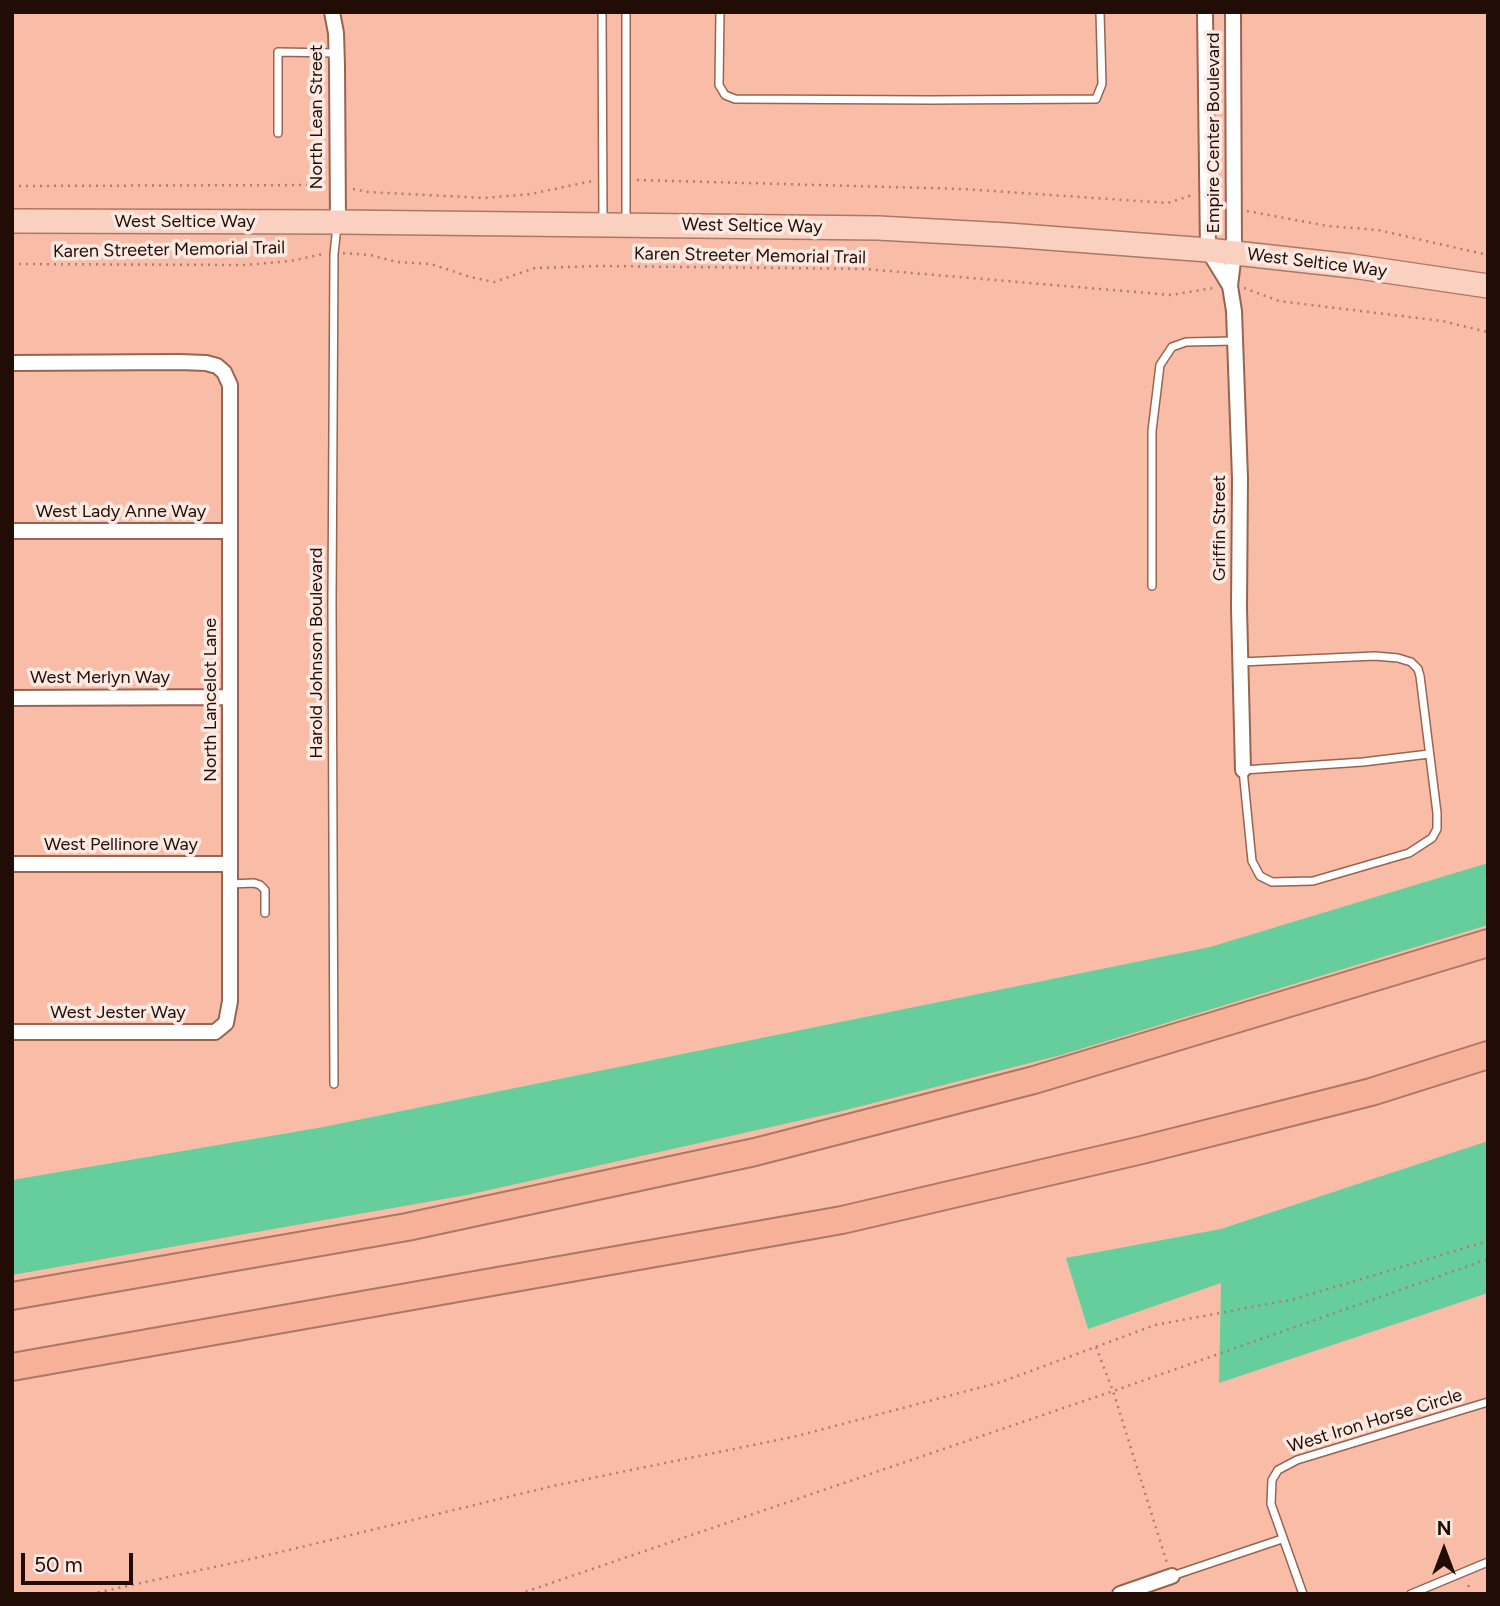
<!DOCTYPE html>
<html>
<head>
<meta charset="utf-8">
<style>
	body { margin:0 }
	#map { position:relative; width:1500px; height:1606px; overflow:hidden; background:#f9bda7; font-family:Figtree,sans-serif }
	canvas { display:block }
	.frame { position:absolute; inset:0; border:14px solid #210d06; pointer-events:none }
	.north { position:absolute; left:1409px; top:1515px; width:70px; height:70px; -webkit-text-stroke:5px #fce9e2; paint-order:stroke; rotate:0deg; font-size:19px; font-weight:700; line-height:28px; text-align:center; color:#210d06 }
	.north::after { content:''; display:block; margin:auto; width:24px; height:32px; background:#210d06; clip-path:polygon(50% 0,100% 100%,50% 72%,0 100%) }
	.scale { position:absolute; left:21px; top:1553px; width:112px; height:32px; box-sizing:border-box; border:4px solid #210d06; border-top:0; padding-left:9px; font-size:21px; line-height:24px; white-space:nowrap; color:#210d06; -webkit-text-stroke:5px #fce9e2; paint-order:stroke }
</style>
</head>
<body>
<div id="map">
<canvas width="1500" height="1606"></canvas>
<div class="frame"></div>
<div class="north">N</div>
<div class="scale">50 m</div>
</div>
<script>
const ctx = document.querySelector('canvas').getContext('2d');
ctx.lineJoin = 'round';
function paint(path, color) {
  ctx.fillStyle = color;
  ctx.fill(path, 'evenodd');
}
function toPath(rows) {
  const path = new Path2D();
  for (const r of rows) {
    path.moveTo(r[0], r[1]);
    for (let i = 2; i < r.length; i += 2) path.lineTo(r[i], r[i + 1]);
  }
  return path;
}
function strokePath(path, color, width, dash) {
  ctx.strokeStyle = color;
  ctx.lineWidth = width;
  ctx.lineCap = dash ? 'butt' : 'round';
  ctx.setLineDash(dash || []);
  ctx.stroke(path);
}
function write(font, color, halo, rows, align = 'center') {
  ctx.font = font + ' Figtree,sans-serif';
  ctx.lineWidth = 7;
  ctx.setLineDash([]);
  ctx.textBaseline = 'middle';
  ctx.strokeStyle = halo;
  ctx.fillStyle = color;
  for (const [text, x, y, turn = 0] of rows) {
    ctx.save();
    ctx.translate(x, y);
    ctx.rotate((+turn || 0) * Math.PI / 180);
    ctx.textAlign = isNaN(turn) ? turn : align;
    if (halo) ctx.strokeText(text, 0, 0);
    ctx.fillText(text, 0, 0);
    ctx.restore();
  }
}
paint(toPath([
	[1488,863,1488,925,1061,1055,838,1112,467,1195,12,1275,12,1180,318,1128,1210,947],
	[1488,1141,1488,1293,1219,1383,1221,1283,1088,1329,1066,1258,1221,1229]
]), '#65ce9c');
const service = toPath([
	[602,12,603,221],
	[720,12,719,85,725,95,735,99,930,100,1096,99,1102,84,1100,12],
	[278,133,278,52,336,53],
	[626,222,626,12],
	[1152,586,1152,431,1160,365,1172,347,1186,342,1235,341],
	[1241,662,1375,656,1398,658,1411,662,1418,669,1420,676,1437,813,1437,829,1432,838,1409,853,1313,881,1272,882,1260,876,1252,861,1243,770,1363,762,1429,754],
	[230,884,254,883,260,885,265,890,265,913],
	[334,1084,332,602,334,254,337,226],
	[1172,1576,1282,1539],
	[1303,1594,1271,1504,1272,1480,1278,1470,1297,1460,1488,1402],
	[1411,1594,1488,1562]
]);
const minor = toPath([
	[332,12,336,33,337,66,338,222],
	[1205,12,1208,250,1230,286],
	[1233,12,1234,253,1230,286,1234,311,1240,478,1239,608,1243,770],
	[12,363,179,362,206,363,217,366,224,372,230,385,230,1001,226,1023,215,1032,12,1032],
	[12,531,230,531],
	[12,698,230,697],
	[12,864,230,864],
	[1120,1594,1172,1576]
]);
const primary = toPath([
	[12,221,338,222,878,228,1008,235,1208,250,1352,266,1488,286]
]);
const motorway = toPath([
	[12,1296,407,1227,755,1152,1034,1080,1488,943],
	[12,1367,842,1220,1142,1150,1371,1092,1488,1055]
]);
strokePath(service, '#996350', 10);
strokePath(minor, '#996350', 18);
strokePath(primary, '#ab7865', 26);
strokePath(motorway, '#ab7865', 30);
strokePath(toPath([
	[637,180,963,189,1168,203,1192,195],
	[12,186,325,185],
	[353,189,368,192,485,198,531,194,592,181],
	[1247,211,1328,226,1378,230,1488,255],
	[343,253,370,255,397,262,431,264,470,277,494,282,535,268,601,266,865,269,1171,295,1213,288],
	[12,264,244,265,291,261,323,254],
	[1244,288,1279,301,1442,321,1488,332],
	[1096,1347,1113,1391,1167,1563],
	[91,1594,260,1557,553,1486,797,1436,1001,1382,1155,1325,1295,1299,1488,1241],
	[519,1594,1122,1388,1488,1259],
	[1468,1594,1469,1580]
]), '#ab7e6d', 2.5, [2, 5]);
strokePath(service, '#fff', 7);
strokePath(minor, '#fff', 14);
strokePath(primary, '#fad0c1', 23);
strokePath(motorway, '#f6b198', 26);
write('18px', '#210d06', '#fce9e2', [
	["North Lean Street",317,117,-90],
	["Empire Center Boulevard",1214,133,-90],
	["West Seltice Way",185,222],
	["West Seltice Way",752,226,1],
	["Karen Streeter Memorial Trail",169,250,-1],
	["Karen Streeter Memorial Trail",750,256,1],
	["West Seltice Way",1317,263,7],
	["West Lady Anne Way",121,512],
	["Griffin Street",1220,528,-90],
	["Harold Johnson Boulevard",317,653,-90],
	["West Merlyn Way",100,678],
	["North Lancelot Lane",211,700,-90],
	["West Pellinore Way",121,845],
	["West Jester Way",118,1013],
	["West Iron Horse Circle",1375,1421,-17]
]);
</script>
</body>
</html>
